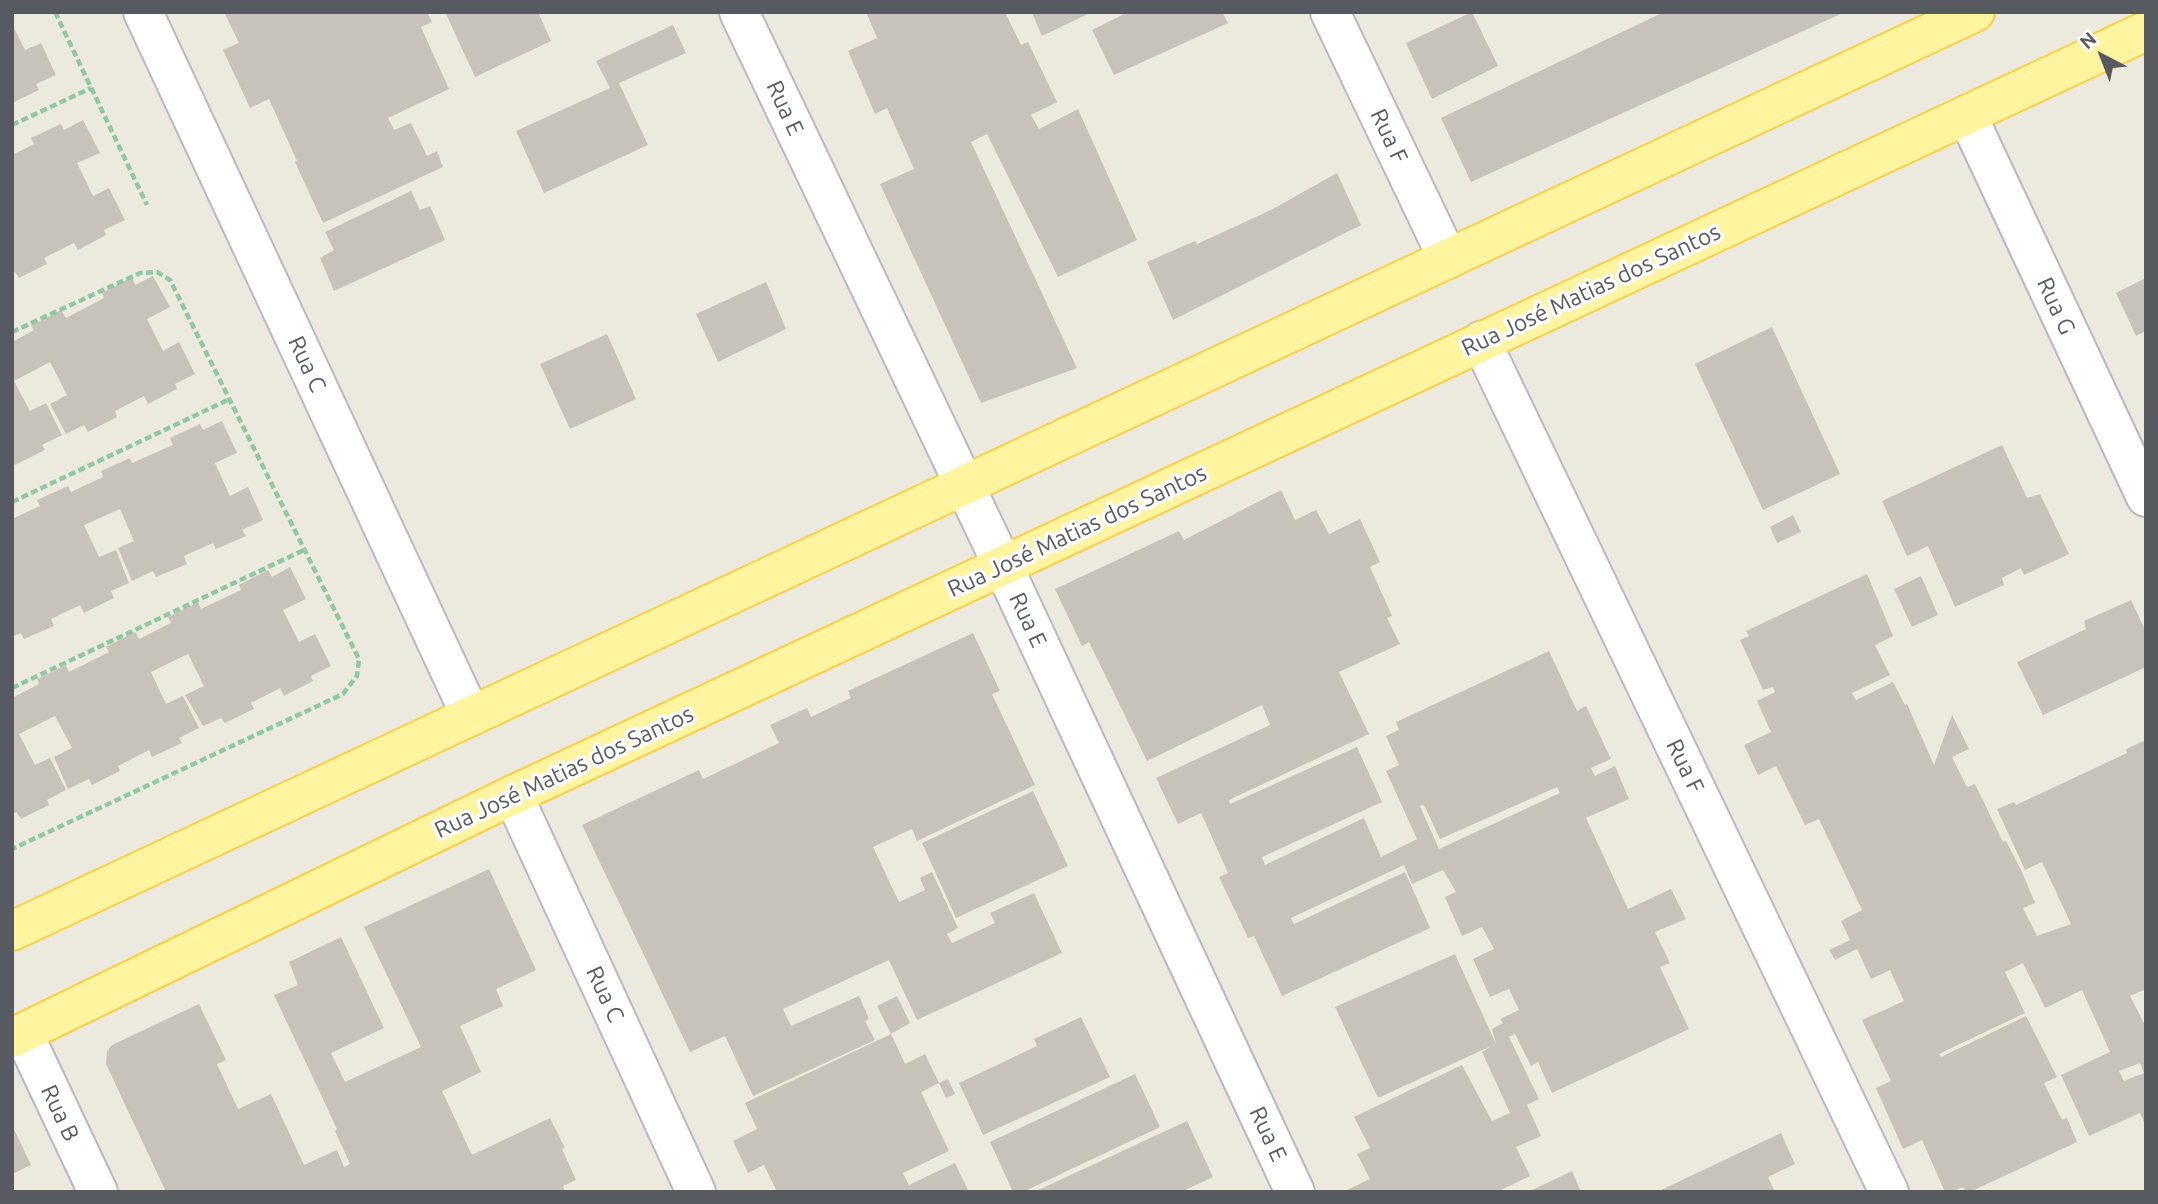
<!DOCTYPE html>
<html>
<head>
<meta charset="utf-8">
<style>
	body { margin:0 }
	#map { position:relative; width:2158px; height:1204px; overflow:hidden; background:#eceade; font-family:Ubuntu,sans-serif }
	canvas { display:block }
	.frame { position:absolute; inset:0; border:14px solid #575b61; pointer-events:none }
	.north { position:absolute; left:2067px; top:21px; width:70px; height:70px; -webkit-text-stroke:5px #fff; paint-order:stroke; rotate:318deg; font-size:19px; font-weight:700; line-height:28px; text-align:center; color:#575b61 }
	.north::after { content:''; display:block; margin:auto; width:24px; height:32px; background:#575b61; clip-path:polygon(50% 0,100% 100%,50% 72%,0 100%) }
</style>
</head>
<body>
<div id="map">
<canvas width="2158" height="1204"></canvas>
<div class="frame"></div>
<div class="north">N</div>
</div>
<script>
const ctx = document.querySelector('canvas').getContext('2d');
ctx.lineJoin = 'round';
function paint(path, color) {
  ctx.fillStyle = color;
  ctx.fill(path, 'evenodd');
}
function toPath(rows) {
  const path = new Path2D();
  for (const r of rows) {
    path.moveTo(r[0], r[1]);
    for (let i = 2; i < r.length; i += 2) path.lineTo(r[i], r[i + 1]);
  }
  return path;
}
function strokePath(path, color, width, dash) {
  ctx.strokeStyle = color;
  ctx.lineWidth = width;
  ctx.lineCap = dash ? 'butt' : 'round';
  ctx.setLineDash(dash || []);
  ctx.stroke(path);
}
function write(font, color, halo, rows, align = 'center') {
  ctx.font = font + ' Ubuntu,sans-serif';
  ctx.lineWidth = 7;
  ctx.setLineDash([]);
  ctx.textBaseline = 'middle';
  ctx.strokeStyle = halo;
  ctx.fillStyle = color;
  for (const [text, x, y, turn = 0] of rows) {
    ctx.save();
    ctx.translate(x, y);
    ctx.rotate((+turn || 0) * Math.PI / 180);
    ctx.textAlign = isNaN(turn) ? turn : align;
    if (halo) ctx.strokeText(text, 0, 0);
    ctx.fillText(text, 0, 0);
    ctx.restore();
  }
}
paint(toPath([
	[224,12,427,12,432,22,421,27,449,89,388,118,394,130,411,123,427,156,437,151,443,167,323,223,295,162,297,161,269,99,250,108,223,50,239,43],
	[445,12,543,12,539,14,551,41,475,77],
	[866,12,1005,12,1021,45,1028,42,1057,102,1031,115,1039,129,1078,109,1137,240,1058,277,987,134,971,142,1077,368,981,403,880,184,914,169,887,108,875,114,848,51,877,38],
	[1035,12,1092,12,1042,36,1032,13],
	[1128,12,1222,12,1228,23,1114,75,1092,30],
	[1472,12,1498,66,1432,99,1406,43],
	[1664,12,1845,12,1471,182,1441,118],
	[12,24,25,50,41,43,56,75,36,84,39,90,12,103],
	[673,25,686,53,619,83,648,145,544,193,516,131,610,88,596,61],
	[83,120,100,153,77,163,93,196,109,188,125,220,104,230,106,235,78,250,74,243,44,258,47,264,19,278,15,272,12,273,12,155,34,144,31,138,61,124,64,130],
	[1337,173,1361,225,1173,320,1147,262,1195,241,1197,244,1271,210],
	[411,191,420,210,430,206,445,240,334,291,320,258,334,250,325,232],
	[153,276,170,307,147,319,163,351,179,342,195,374,175,384,177,389,148,404,144,396,115,411,117,417,88,432,84,425,66,434,50,404,67,395,50,362,14,381,30,411,46,403,62,435,42,445,45,450,15,465,12,460,12,342,34,330,31,326,61,310,66,318,104,298,102,293,132,277,135,285],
	[2146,278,2146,331,2136,336,2116,293],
	[766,282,786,329,718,362,696,314],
	[1772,327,1840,474,1763,510,1695,364],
	[607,334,636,399,570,429,540,364],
	[222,421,237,453,215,463,230,496,248,487,263,520,242,530,246,536,216,549,213,543,184,556,187,564,156,577,153,571,132,581,118,548,134,541,120,509,84,525,99,557,116,550,129,583,111,591,114,598,84,613,80,605,51,619,54,626,24,639,21,633,12,637,12,519,40,506,37,500,68,486,71,492,103,477,101,471,130,458,132,463,173,445,170,438,200,424,203,430],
	[2002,445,2027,498,2040,494,2069,554,2024,575,2021,568,2002,578,2004,585,1955,607,1928,546,1907,556,1882,501],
	[1281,490,1295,520,1316,510,1329,534,1360,519,1380,562,1370,567,1392,616,1387,618,1400,644,1339,672,1369,734,1229,800,1230,804,1357,747,1382,802,1262,857,1265,865,1364,818,1381,857,1417,839,1386,771,1399,765,1386,736,1399,730,1396,722,1549,651,1577,711,1586,706,1611,759,1591,768,1595,776,1615,766,1629,799,1586,818,1628,909,1671,889,1686,919,1655,932,1670,963,1660,967,1689,1029,1552,1093,1538,1062,1531,1066,1515,1034,1509,1037,1539,1099,1527,1105,1541,1136,1516,1147,1530,1176,1497,1192,1343,1192,1370,1179,1357,1154,1370,1148,1354,1117,1462,1065,1492,1121,1510,1113,1482,1052,1491,1046,1378,1098,1335,1007,1455,954,1496,1044,1492,1029,1503,1023,1500,1019,1519,1010,1509,989,1490,997,1473,959,1494,949,1482,927,1462,936,1445,897,1456,892,1443,870,1412,884,1404,865,1291,918,1294,924,1405,872,1430,928,1282,996,1254,936,1248,938,1219,877,1228,873,1201,813,1178,824,1156,778,1270,725,1262,705,1147,761,1089,642,1082,646,1055,589,1179,531,1184,540],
	[1557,787,1560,793,1439,849,1420,806,1424,805,1440,839],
	[1793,515,1801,532,1777,543,1770,527],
	[290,567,306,599,283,610,299,642,315,634,331,666,311,676,313,681,284,696,280,688,251,703,254,709,225,723,221,718,203,726,185,695,204,686,188,654,151,672,166,704,183,696,199,728,179,738,182,743,152,757,149,750,118,766,120,771,92,785,89,779,68,789,54,757,72,748,55,716,19,734,35,765,50,758,66,790,47,800,49,805,21,819,16,812,12,814,12,698,39,684,37,679,66,665,69,672,109,652,106,647,135,632,139,639,171,623,168,617,198,602,201,609,241,590,239,585,268,570,272,577],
	[1867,574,1893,636,1875,645,1890,675,1852,693,1856,700,1893,682,1905,705,1907,704,1934,765,1952,715,1969,749,1952,757,1967,787,1975,784,2003,842,2006,841,2021,870,2035,903,2023,908,2037,936,2071,924,2042,862,2025,870,1997,809,2014,802,2016,805,2127,753,2126,749,2146,740,2146,989,2130,996,2146,1027,2146,1127,2140,1113,2089,1136,2061,1075,2110,1052,2082,990,2045,1008,2023,963,2005,972,2025,1013,1939,1054,1941,1057,2026,1016,2057,1077,2044,1083,2062,1120,2067,1118,2077,1142,1970,1192,1966,1192,1963,1187,1952,1192,1945,1192,1922,1140,1903,1149,1876,1088,1891,1081,1862,1020,1904,1001,1890,970,1871,979,1857,949,1835,960,1829,950,1850,940,1841,921,1862,910,1819,819,1805,825,1776,766,1758,775,1744,745,1771,732,1757,701,1775,692,1773,687,1763,690,1740,640,1749,636,1746,631],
	[2140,1063,2144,1073,2124,1081,2119,1071],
	[1921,576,1938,615,1912,627,1894,589],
	[2131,600,2146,632,2146,667,2043,715,2017,662,2086,629,2084,621],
	[973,633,1000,691,992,694,1035,785,917,841,912,829,873,847,899,902,925,890,920,878,932,872,958,928,947,934,952,943,995,923,990,913,1034,893,1062,953,917,1020,889,960,783,1009,791,1026,859,996,869,1019,865,1021,875,1040,753,1096,725,1036,690,1052,582,825,699,770,703,779,779,743,770,725,807,708,811,717,851,698,848,691],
	[1033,791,1068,866,956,918,922,843],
	[489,869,536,970,496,989,503,1006,460,1026,481,1072,442,1091,472,1155,550,1118,565,1148,562,1149,576,1180,563,1186,565,1192,166,1192,106,1064,107,1051,112,1045,199,1004,226,1060,217,1064,238,1109,271,1094,304,1165,337,1150,344,1167,350,1164,335,1131,337,1129,274,995,298,985,289,962,341,937,384,1028,331,1053,345,1082,421,1047,364,927],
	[897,996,910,1023,891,1034,877,1006],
	[1081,1017,1110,1077,983,1135,959,1083,1037,1046,1034,1039],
	[891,1034,905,1064,925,1054,939,1083,921,1092,949,1151,903,1173,909,1185,955,1163,969,1192,777,1192,764,1165,748,1173,733,1141,757,1129,745,1103],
	[1135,1074,1160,1127,1023,1192,1013,1192,990,1142],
	[948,1079,955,1094,946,1098,939,1083],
	[1187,1121,1213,1177,1181,1192,1034,1192],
	[12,1125,31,1165,12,1174],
	[1781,1133,1795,1164,1768,1177,1775,1192,1657,1192],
	[1572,1171,1581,1192,1528,1192]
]), '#c7c3bb');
const minor = toPath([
	[143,12,471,716],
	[739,12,1003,566,1295,1192],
	[1330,12,1448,259],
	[1967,115,2146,497],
	[1481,341,1889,1192],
	[513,795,696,1192],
	[23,1033,98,1192]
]);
const major = toPath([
	[12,931,1975,12],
	[12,1038,513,795,2146,31]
]);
strokePath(minor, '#b6b9bf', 42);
strokePath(major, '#f9d149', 42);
strokePath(toPath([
	[55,12,147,205],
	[12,125,91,88],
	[12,332,140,273,157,272,170,280,359,659,357,676,343,694,12,849],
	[12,502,230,399],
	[12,688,304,550]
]), '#91c7a3', 4.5, [7, 3.5]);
strokePath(minor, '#fff', 38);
strokePath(major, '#fff4a0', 38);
write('23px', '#575b61', '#fff', [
	["Rua E",785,108,65],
	["Rua F",1389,136,65],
	["Rua José Matias dos Santos",1591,290,-25],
	["Rua G",2056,306,65],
	["Rua C",307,364,65],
	["Rua José Matias dos Santos",1077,531,-25],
	["Rua E",1028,620,65],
	["Rua F",1685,766,64],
	["Rua José Matias dos Santos",564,772,-25],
	["Rua C",605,994,65],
	["Rua B",60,1113,65],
	["Rua E",1268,1134,65]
]);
</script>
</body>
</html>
